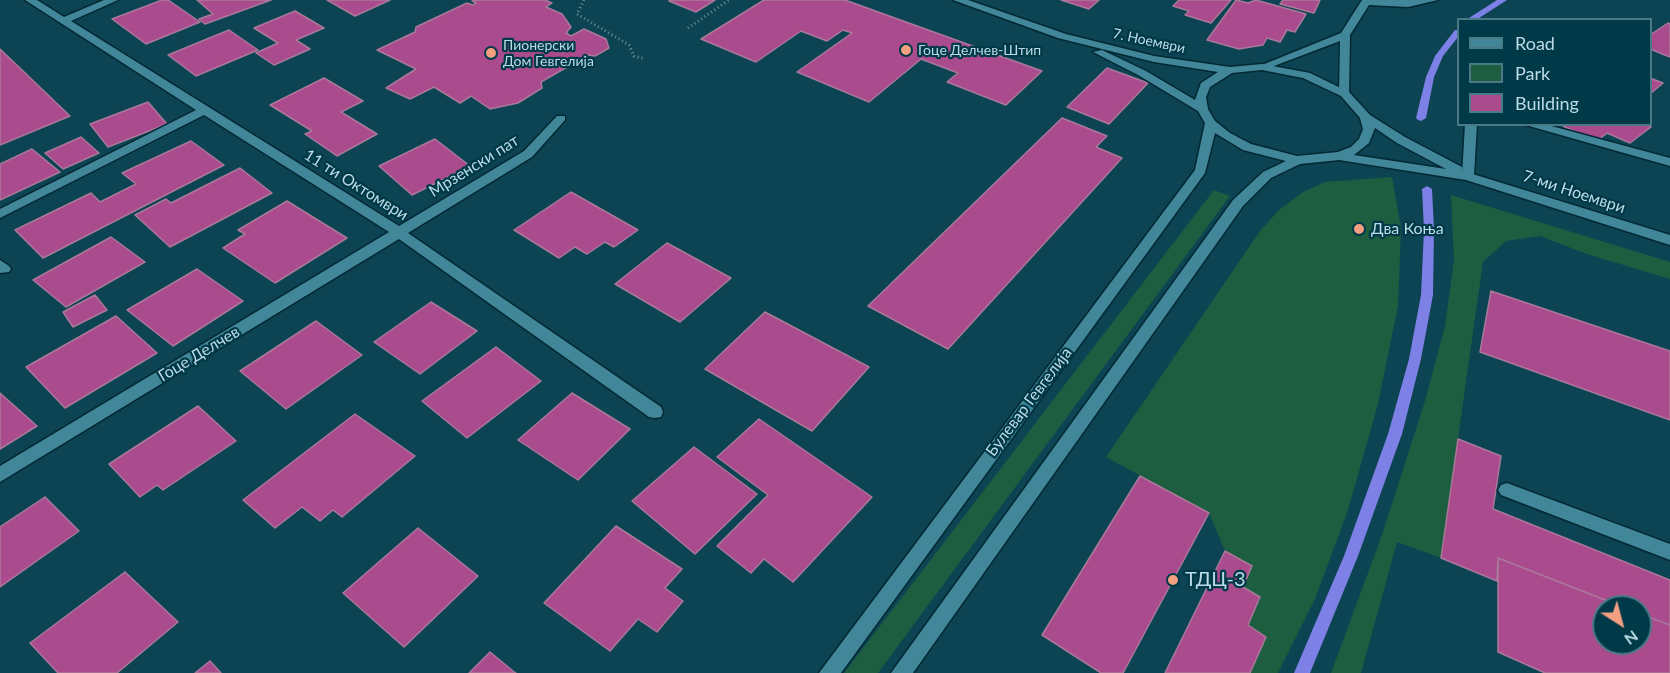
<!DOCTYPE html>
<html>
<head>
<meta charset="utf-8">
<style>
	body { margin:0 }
	#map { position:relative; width:1670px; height:673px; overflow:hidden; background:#0c4453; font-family:Lato,sans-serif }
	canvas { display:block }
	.legend { position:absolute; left:1457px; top:18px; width:195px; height:108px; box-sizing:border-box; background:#003948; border:2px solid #4b7a87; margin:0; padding:8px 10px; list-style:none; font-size:18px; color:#bbdbe6 }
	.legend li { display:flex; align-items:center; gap:12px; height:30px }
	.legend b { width:30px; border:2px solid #4b7a87 }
	.north { position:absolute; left:1592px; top:595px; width:60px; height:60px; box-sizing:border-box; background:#003948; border:2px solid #4b7a87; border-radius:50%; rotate:144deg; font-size:16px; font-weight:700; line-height:24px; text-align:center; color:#bbdbe6 }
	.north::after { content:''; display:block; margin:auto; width:21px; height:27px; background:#f39f82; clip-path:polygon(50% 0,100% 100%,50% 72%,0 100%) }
</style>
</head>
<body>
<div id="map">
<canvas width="1670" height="673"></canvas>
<ul class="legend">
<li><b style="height:8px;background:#42869a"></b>Road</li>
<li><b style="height:16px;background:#1e5e40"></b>Park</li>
<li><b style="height:16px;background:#aa4b8e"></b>Building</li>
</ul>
<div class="north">N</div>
</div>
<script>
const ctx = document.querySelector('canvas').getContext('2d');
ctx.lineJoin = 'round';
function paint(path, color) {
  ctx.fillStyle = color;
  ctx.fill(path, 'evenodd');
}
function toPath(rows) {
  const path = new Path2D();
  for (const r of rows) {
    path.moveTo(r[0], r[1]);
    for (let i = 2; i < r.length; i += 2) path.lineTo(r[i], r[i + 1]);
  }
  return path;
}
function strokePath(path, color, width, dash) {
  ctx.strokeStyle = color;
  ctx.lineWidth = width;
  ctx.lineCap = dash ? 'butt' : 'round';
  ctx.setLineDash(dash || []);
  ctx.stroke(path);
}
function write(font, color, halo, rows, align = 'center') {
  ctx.font = font + ' Lato,sans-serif';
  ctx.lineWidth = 4.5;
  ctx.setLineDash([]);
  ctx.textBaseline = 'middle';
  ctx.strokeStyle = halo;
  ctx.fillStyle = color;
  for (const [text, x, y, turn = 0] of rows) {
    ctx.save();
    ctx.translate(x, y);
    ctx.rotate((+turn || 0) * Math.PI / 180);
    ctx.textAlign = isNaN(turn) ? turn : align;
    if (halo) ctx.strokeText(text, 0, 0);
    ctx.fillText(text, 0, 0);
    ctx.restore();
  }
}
paint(toPath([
	[1392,177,1401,228,1398,306,1378,404,1348,510,1315,599,1278,673,1250,673,1266,637,1248,625,1260,598,1243,587,1252,566,1225,551,1209,513,1106,457,1260,231,1279,210,1303,192,1325,182],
	[1214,190,1230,196,878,673,844,673],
	[1451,195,1670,262,1670,279,1587,254,1540,236,1506,241,1483,262,1441,558,1397,542,1361,673,1331,673,1382,535,1425,401,1445,326,1454,260]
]), '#1e5e40');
paint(toPath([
	[1497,0,1507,0,1476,20,1469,18,1497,0],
	[1455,30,1458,30,1458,37,1443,56,1434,77,1426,118,1421,121,1418,120,1416,118,1426,77,1435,56,1455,30],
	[1427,186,1432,189,1434,230,1433,295,1421,359,1402,434,1358,556,1310,673,1294,673,1344,556,1388,434,1409,359,1421,295,1424,230,1422,189,1427,186]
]), '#7d80e5');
const building = toPath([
	[162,0,168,0,200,22,146,44,112,19,162,0],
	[197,0,271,0,205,24,199,19,213,14,197,0],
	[327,0,390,0,355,16,327,0],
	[477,0,545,0,552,3,546,7,562,14,571,27,566,33,571,36,584,29,606,39,609,48,595,56,588,55,541,82,542,88,518,103,490,109,471,96,460,103,434,87,410,99,386,88,416,69,377,50,415,32,416,27,467,3,473,5,476,3,472,1,477,0],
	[671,0,715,0,696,12,669,1,671,0],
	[764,0,845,0,1042,71,1006,105,947,82,958,73,921,59,869,102,797,72,852,33,843,30,827,41,801,31,756,62,701,39,764,0],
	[1061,0,1099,0,1089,9,1061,0],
	[1179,0,1231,0,1211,23,1185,15,1189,11,1173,6,1179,0],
	[1236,0,1248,3,1256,0,1306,14,1295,32,1287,30,1280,42,1267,38,1263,45,1239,49,1207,40,1236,0],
	[1283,0,1320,0,1314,13,1280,4,1283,0],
	[295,11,324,28,296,40,310,49,274,65,256,53,278,43,254,28,295,11],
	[1668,23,1670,24,1670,57,1650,49,1650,35,1668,23],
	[229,30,258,50,196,76,168,55,229,30],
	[0,49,70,116,0,145,0,49],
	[1107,68,1148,83,1109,124,1067,107,1107,68],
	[324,78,363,101,341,112,377,134,337,156,305,134,312,131,270,105,324,78],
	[1650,78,1663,83,1650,94,1650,78],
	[148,102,167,124,108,147,90,124,148,102],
	[1062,118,1107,136,1096,147,1122,158,948,349,868,306,1062,118],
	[1559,124,1645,124,1651,127,1630,143,1607,133,1596,142,1559,124],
	[81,137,99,153,63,169,45,153,81,137],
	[435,139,470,166,412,195,379,166,435,139],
	[191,141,224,165,43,258,15,230,91,193,100,202,136,184,122,173,191,141],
	[32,149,60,172,0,200,0,164,32,149],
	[240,168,272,193,170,247,135,215,166,199,171,203,240,168],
	[571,192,638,230,614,247,605,242,587,254,575,247,559,258,514,230,571,192],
	[287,201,347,238,275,283,223,248,245,234,238,230,287,201],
	[111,237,145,262,66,307,33,280,111,237],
	[667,243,731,278,680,322,615,284,667,243],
	[197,269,243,301,173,346,127,310,197,269],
	[1491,291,1670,351,1670,420,1480,352,1491,291],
	[95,295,107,310,73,327,63,312,95,295],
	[431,302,477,331,420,374,374,342,431,302],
	[765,312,869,367,812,431,705,369,765,312],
	[116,316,157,353,65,408,26,367,116,316],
	[316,321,362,355,286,409,240,371,316,321],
	[496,347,541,381,467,438,422,401,496,347],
	[0,393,37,426,0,449,0,393],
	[572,393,630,429,578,480,518,440,572,393],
	[198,406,236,441,163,490,157,485,140,497,109,464,198,406],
	[355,414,415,456,342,517,333,510,320,521,302,507,275,528,243,500,355,414],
	[759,419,872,497,793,582,764,559,751,573,717,546,768,495,717,457,759,419],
	[1458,439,1501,456,1493,509,1670,580,1670,625,1640,614,1640,607,1623,607,1498,558,1497,581,1441,558,1458,439],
	[694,447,757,494,695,554,632,501,694,447],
	[1140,476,1209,513,1123,673,1101,673,1042,635,1140,476],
	[45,497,79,531,0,587,0,527,45,497],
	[616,526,682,569,665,588,683,601,657,632,638,619,610,651,544,603,616,526],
	[418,528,478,576,404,647,343,593,418,528],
	[1225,551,1252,566,1243,587,1260,597,1248,625,1266,637,1250,673,1165,673,1225,551],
	[1498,558,1623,607,1604,607,1604,643,1640,643,1640,614,1670,625,1670,673,1545,673,1498,652,1498,558],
	[125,572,178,622,117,673,58,673,30,643,125,572],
	[490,652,513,671,516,673,469,673,490,652],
	[210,661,221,673,195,673,210,661]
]);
paint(building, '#aa4b8e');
strokePath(building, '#aa7999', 1.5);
const lane = toPath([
	[1507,483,1670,544,1670,560,1501,495,1498,490,1501,485,1507,483]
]);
const street = toPath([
	[25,0,37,0,64,17,104,0,118,0,71,21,399,226,524,151,557,116,565,116,565,120,532,157,408,233,661,407,663,412,661,417,655,418,649,417,399,239,0,482,0,466,389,232,204,115,0,218,0,209,196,110,25,0],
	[1362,0,1438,0,1408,7,1369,5,1350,35,1349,96,1345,97,1339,94,1340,41,1266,69,1262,70,1257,67,1341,33,1362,0],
	[1465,124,1477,124,1474,176,1468,180,1462,176,1465,124],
	[1522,124,1544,124,1670,158,1670,166,1522,124],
	[0,260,9,266,11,269,9,272,0,273,0,260]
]);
const secondary = toPath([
	[953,0,968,0,1066,34,1154,56,1230,67,1262,64,1310,73,1349,92,1370,115,1405,137,1462,167,1463,171,1670,235,1670,245,1466,180,1339,160,1300,164,1271,178,1243,206,913,673,891,673,1233,200,1263,172,1286,161,1243,150,1215,133,1205,173,841,673,819,673,1195,170,1205,123,1198,111,1138,75,1093,52,1102,50,1146,71,1195,100,1201,83,1218,72,1154,62,1058,38,953,0],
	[1262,70,1303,78,1341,96,1360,118,1363,129,1359,139,1351,147,1338,152,1297,156,1251,144,1230,133,1215,121,1208,109,1206,97,1210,87,1232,73,1262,70],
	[1375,128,1397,143,1446,169,1354,155,1369,143,1375,128]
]);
strokePath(lane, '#022933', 3);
strokePath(street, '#022933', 3);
strokePath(secondary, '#022933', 3);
strokePath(toPath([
	[584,0,577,14,629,45,634,56,645,59],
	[688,28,729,0]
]), '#6893a0', 3, [1, 3]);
paint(lane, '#42869a');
paint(street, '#42869a');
paint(secondary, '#42869a');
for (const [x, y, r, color] of [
	[906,50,6,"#f39f82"],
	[491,53,6,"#f39f82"],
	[1359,229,6,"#f39f82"],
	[1173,580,6,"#f39f82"]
]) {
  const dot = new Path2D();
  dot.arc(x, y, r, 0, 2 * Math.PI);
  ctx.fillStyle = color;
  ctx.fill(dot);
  strokePath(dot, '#003948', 2);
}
write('14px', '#bbdbe6', '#003948', [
	["7. Ноември",1149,41,12]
]);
write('14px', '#bbdbe6', '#003948', [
	["Пионерски",503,45],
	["Дом Гевгелија",503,61],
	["Гоце Делчев-Штип",918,50]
], 'left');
write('16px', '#bbdbe6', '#003948', [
	["Мрзенски пат",474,166,-32],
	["11 ти Октомври",356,185,32],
	["7-ми Ноември",1574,192,18],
	["Гоце Делчев",199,354,-31],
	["Булевар Гевгелија",1029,402,-53]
]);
write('16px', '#bbdbe6', '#003948', [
	["Два Коња",1371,229]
], 'left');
write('20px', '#bbdbe6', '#003948', [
	["ТДЦ-3",1185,580]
], 'left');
</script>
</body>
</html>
